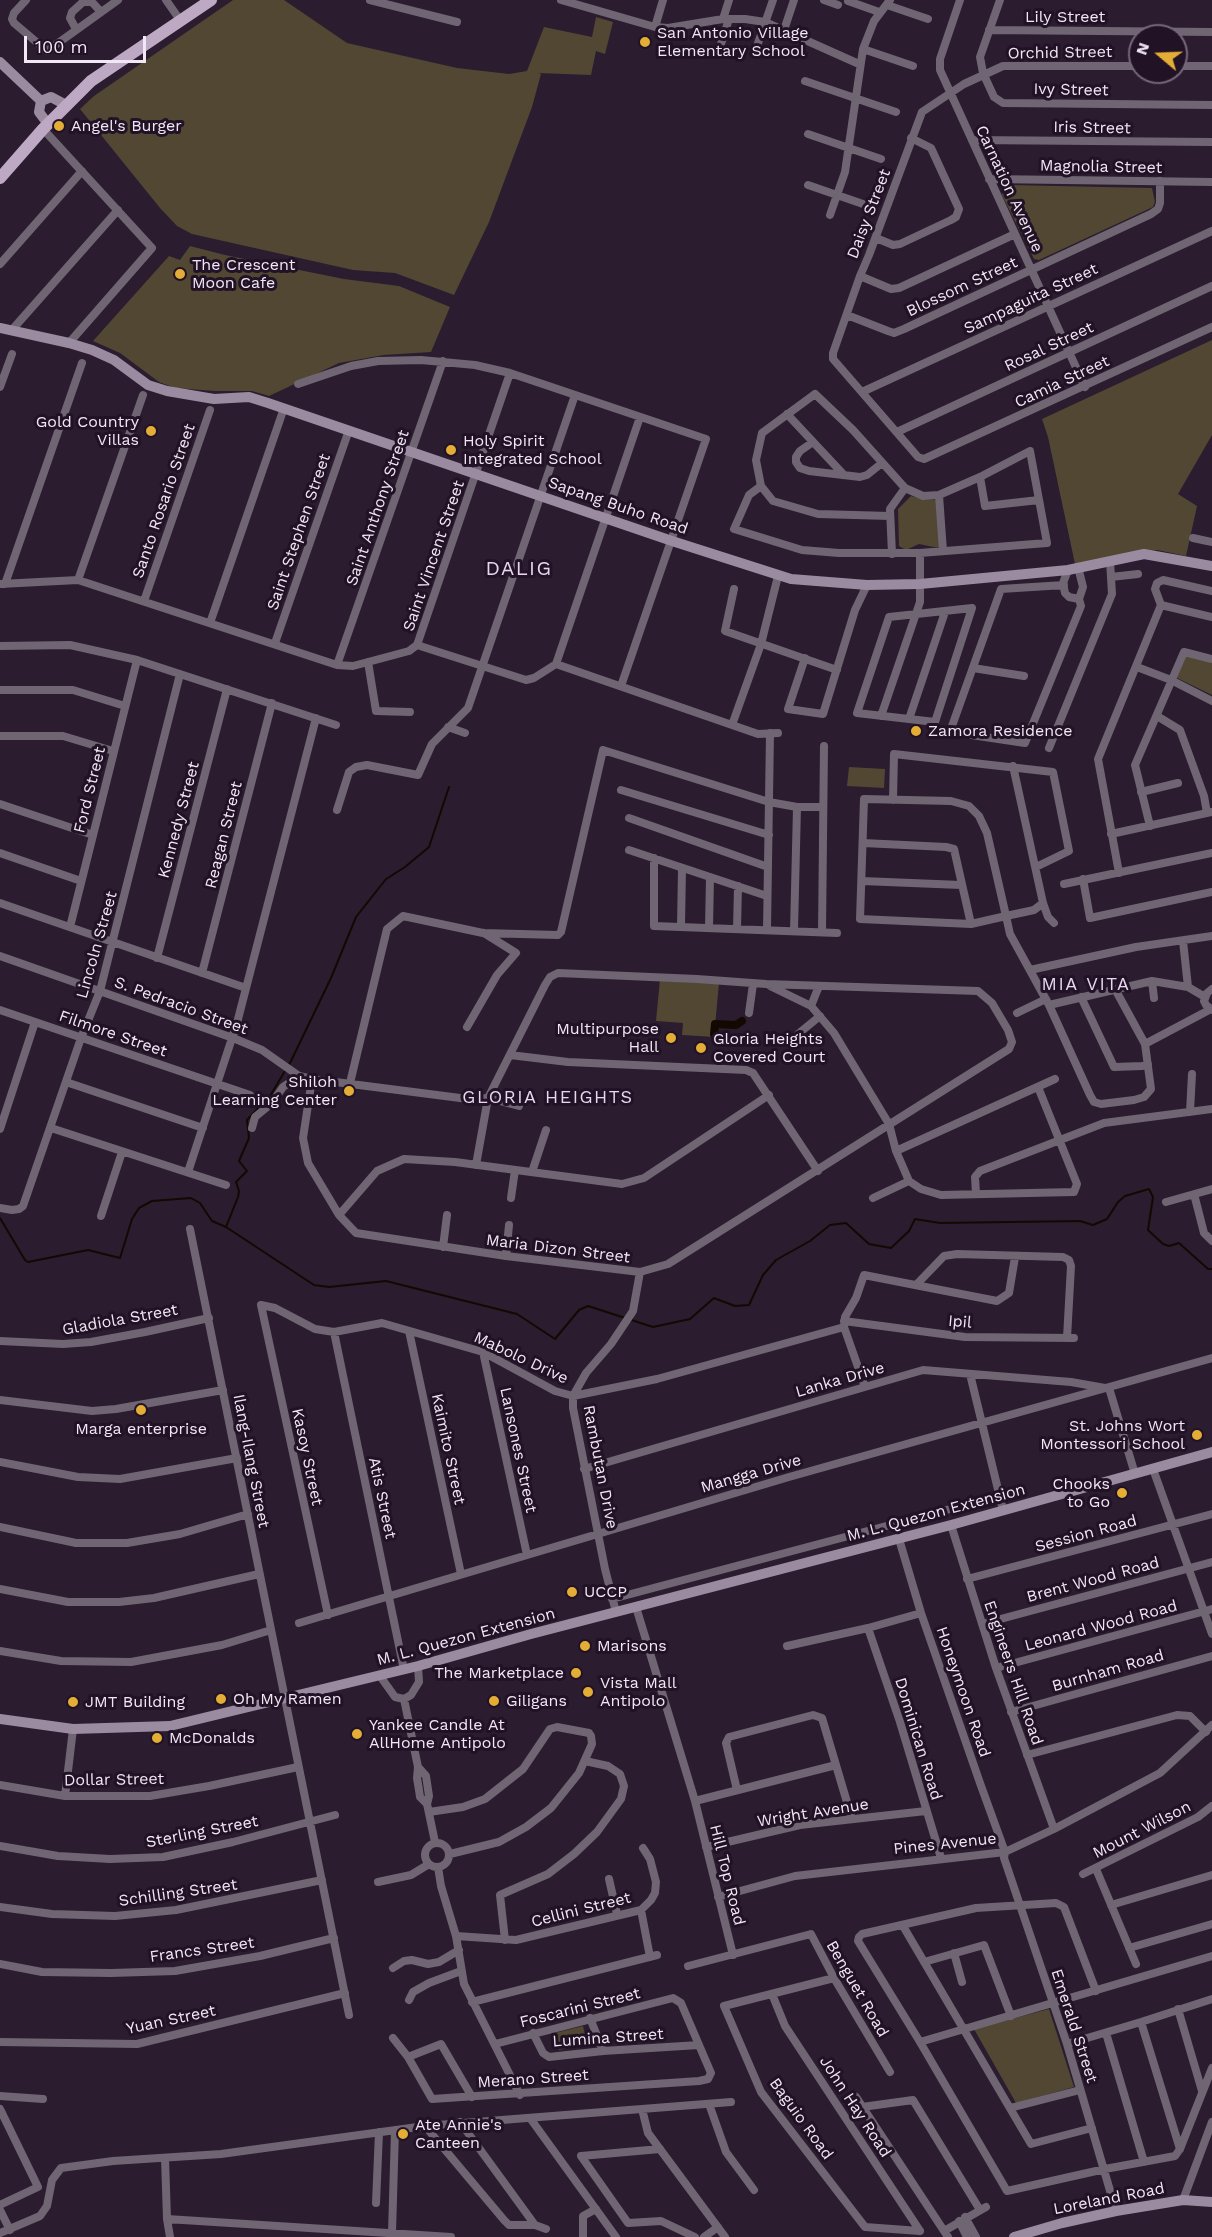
<!DOCTYPE html>
<html>
<head>
<meta charset="utf-8">
<style>
	body { margin:0 }
	#map { position:relative; width:1212px; height:2237px; overflow:hidden; background:#2b1c30; font-family:"Work Sans",sans-serif }
	canvas { display:block }
	.north { position:absolute; left:1128px; top:24px; width:60px; height:60px; box-sizing:border-box; background:#211226; border:2px solid #756779; border-radius:50%; rotate:289deg; font-size:16px; font-weight:700; line-height:24px; text-align:center; color:#f2e7f5 }
	.north::after { content:''; display:block; margin:auto; width:21px; height:27px; background:#e4ad35; clip-path:polygon(50% 0,100% 100%,50% 72%,0 100%) }
	.scale { position:absolute; left:24px; top:36px; width:122px; height:27px; box-sizing:border-box; border:3px solid #f2e7f5; border-top:0; padding-left:8px; font-size:18px; line-height:21px; white-space:nowrap; color:#f2e7f5; -webkit-text-stroke:4px #211226; paint-order:stroke }
</style>
</head>
<body>
<div id="map">
<canvas width="1212" height="2237"></canvas>
<div class="north">N</div>
<div class="scale">100 m</div>
</div>
<script>
const ctx = document.querySelector('canvas').getContext('2d');
ctx.lineJoin = 'round';
function paint(path, color) {
  ctx.fillStyle = color;
  ctx.fill(path, 'evenodd');
}
function toPath(rows) {
  const path = new Path2D();
  for (const r of rows) {
    if (r.length === 3) {
      path.moveTo(r[0] + r[2], r[1]);
      path.arc(r[0], r[1], r[2], 0, 2 * Math.PI);
      continue;
    }
    path.moveTo(r[0], r[1]);
    for (let i = 2; i < r.length; i += 2) path.lineTo(r[i], r[i + 1]);
  }
  return path;
}
function strokePath(path, color, width, dash) {
  ctx.strokeStyle = color;
  ctx.lineWidth = width;
  ctx.lineCap = dash ? 'butt' : 'round';
  ctx.setLineDash(dash || []);
  ctx.stroke(path);
}
function write(font, color, halo, rows, align = 'center') {
  ctx.font = font + ' "Work Sans",sans-serif';
  ctx.lineWidth = 6;
  ctx.setLineDash([]);
  ctx.textBaseline = 'middle';
  ctx.strokeStyle = halo;
  ctx.fillStyle = color;
  for (const [text, x, y, turn = 0] of rows) {
    ctx.save();
    ctx.translate(x, y);
    ctx.rotate((+turn || 0) * Math.PI / 180);
    ctx.textAlign = isNaN(turn) ? turn : align;
    if (halo) ctx.strokeText(text, 0, 0);
    ctx.fillText(text, 0, 0);
    ctx.restore();
  }
}
paint(toPath([
	[233,0,284,0,347,43,457,68,509,74,527,71,544,27,592,37,596,17,613,22,605,54,596,51,591,75,538,73,541,74,532,107,489,222,454,295,395,273,353,270,192,234,177,226,160,208,80,109,94,96],
	[1010,185,1152,188,1155,202,1153,207,1039,260,1034,259,1002,195,1003,190],
	[190,246,225,255,344,279,399,286,450,307,431,352,384,355,339,363,269,396,252,391,215,391,175,388,159,382,120,353,93,341,169,256,180,260],
	[1212,340,1212,435,1178,494,1197,506,1186,556,1157,550,1075,564,1048,437,1042,419],
	[911,496,921,499,937,500,940,546,938,548,919,544,906,550,899,546,898,509],
	[1186,656,1212,662,1212,695,1177,678],
	[849,767,885,769,884,788,847,786],
	[660,979,719,983,714,1037,682,1035,683,1023,656,1021],
	[1049,2009,1074,2087,1016,2103,974,2029],
	[583,2026,587,2043,559,2050,555,2033]
]), '#514733');
strokePath(toPath([
	[0,1218,25,1260,28,1262,88,1250,120,1258,132,1219,139,1208,152,1201,191,1198,200,1203,212,1221,226,1227,314,1285,329,1287,386,1281,517,1314,555,1339,579,1310,588,1306,653,1327,690,1319,714,1298,735,1306,749,1305,763,1275,776,1260,810,1241,830,1225,846,1223,869,1244,891,1248,909,1231,915,1219,940,1223,1080,1221,1093,1225,1107,1219,1118,1202,1125,1196,1149,1189,1153,1197,1148,1230,1163,1244,1169,1246,1179,1243,1208,1269,1212,1269],
	[226,1227,238,1197,239,1191,236,1182,247,1171,239,1161,249,1138,247,1120,270,1096,291,1061,331,978,356,917,386,879,405,867,429,847,449,787]
]), '#140900', 2);
strokePath(toPath([
	[714,1034,715,1024,736,1025,742,1021]
]), '#140900', 8);
strokePath(toPath([
	[26,0,14,13,12,19,14,23,47,51,118,0],
	[166,0,180,20],
	[370,0,457,22],
	[561,0,655,27,668,28,723,19,745,19,765,22,859,64],
	[824,0,838,5],
	[960,0,940,59,940,70,1085,387],
	[1000,0,980,57,983,73,994,97,1003,103,1212,105],
	[848,1,879,12],
	[887,5,928,19],
	[723,19,729,0],
	[655,27,663,0],
	[76,29,70,18,72,12,83,2,92,2,101,12],
	[784,30,794,0],
	[989,30,1212,32],
	[720,47,729,19],
	[756,49,773,0],
	[863,49,913,66],
	[1140,66,1003,66,964,84,922,112,869,255,860,276,833,353,833,359,918,457,924,459,1212,327],
	[1176,66,1212,66],
	[805,81,896,112],
	[43,129,152,248,69,343],
	[808,134,881,159],
	[972,140,1212,142],
	[989,179,1212,182],
	[808,185,863,204],
	[830,215,845,172,863,49,874,21,890,0],
	[876,238,893,245,900,244,951,220,956,217,959,209,931,148,911,138],
	[0,264,82,171],
	[860,276,891,289,899,288,1015,234],
	[847,315,888,331,894,333,904,329,1151,214,1158,209,1160,203,1160,181],
	[11,331,118,210],
	[298,384,351,366,378,361,421,360,475,365,510,373,706,439,621,686],
	[0,387,12,354],
	[862,392,1212,231],
	[787,414,844,475],
	[897,432,1212,286],
	[813,442,800,451,796,457,796,462,800,468,809,471,860,477,867,475,882,463],
	[980,477,985,506,1039,500],
	[761,486,749,495,734,529,802,550,839,553,920,553,1047,543,1030,451,980,477,939,495,923,496,905,488,853,430,815,394,762,433,756,460,761,486,773,501,818,514,890,516],
	[939,495,943,551],
	[1193,538,1212,542],
	[892,554,890,509,905,488],
	[1068,570,1063,583,1065,593,1069,597,1079,599],
	[1111,577,1138,574],
	[78,580,143,395],
	[0,584,78,580,337,665,353,666,368,662,409,651,417,645],
	[5,584,82,363],
	[1064,585,1001,589,952,726,954,731,958,733,1025,743,1081,606,1079,599,1083,587,1078,567],
	[734,589,725,631,837,670],
	[144,601,210,410],
	[1161,605,1212,617],
	[972,608,935,722,857,713,889,617,972,608],
	[210,623,284,408],
	[275,643,349,430],
	[417,645,526,680,534,678,556,664,758,734,778,733],
	[417,645,510,373],
	[0,646,70,645,137,660,336,725],
	[805,658,788,709,823,714,855,610,867,585],
	[368,662,376,711,410,712],
	[556,664,640,417],
	[337,665,443,361],
	[1137,667,1171,680,1212,701],
	[973,668,1024,676],
	[0,690,73,690,125,706],
	[881,716,920,602,920,553],
	[1157,716,1180,730,1204,796,1207,813],
	[909,719,945,612],
	[732,725,761,644,778,576],
	[448,727,465,733],
	[0,736,63,736,113,751],
	[1049,748,1112,594,1110,561],
	[1013,766,1043,903,1048,917,1054,923],
	[621,790,769,835],
	[1141,792,1178,783],
	[893,800,894,754,1053,772,1069,851,1036,867],
	[0,804,93,835],
	[337,810,349,772,356,767,367,765,418,775,432,744,468,708,575,395],
	[629,818,768,867],
	[1150,826,1135,765,1184,652,1212,659],
	[1111,834,1212,812],
	[863,843,946,847,954,849,971,924],
	[629,850,767,896],
	[0,853,81,881],
	[654,858,654,926,837,933],
	[1119,873,1098,759,1161,605,1155,589,1157,583,1163,580,1212,591],
	[1083,879,1090,918,1212,892],
	[862,881,961,885],
	[1064,884,1212,853],
	[0,903,246,988],
	[1043,903,1034,910,1006,916,971,924,860,919,864,799,951,801,969,806,979,816,987,833,1006,916,1010,934,1049,1005,1090,1095,1094,1102,1101,1104,1134,1100,1144,1097,1151,1089,1145,1044,1115,989],
	[70,927,137,660],
	[681,927,682,868],
	[709,928,710,877],
	[737,929,738,886],
	[767,930,770,733],
	[794,931,797,807],
	[822,932,824,746],
	[1183,941,1188,987],
	[0,956,233,1038,262,1050,299,1076,312,1079,468,1099,488,1098,519,1106],
	[157,958,227,689],
	[1030,970,1136,947,1212,936],
	[202,973,272,703],
	[1152,981,1154,998],
	[770,986,811,1006,834,1033,889,1124,896,1151,909,1181,921,1189,941,1195,1074,1192,1077,1184,1038,1087],
	[1212,989,1207,993,1204,1001,1206,1005,1212,1010],
	[1081,997,1114,1067,1142,1066,1148,1064],
	[1049,1005,1152,981,1188,987,1205,997],
	[811,1006,819,986],
	[0,1010,250,1095],
	[749,1013,753,984],
	[1017,1013,1046,999],
	[467,1027,497,975,516,953,484,933],
	[798,1034,820,1016],
	[1145,1044,1211,1009],
	[510,1055,568,1062,746,1070,753,1073,818,1171],
	[312,1079,303,1138,308,1163,339,1215,356,1233,506,1256,640,1272,668,1264,1009,1049,1012,1042,1008,1030,992,1003,978,991,766,984,697,979,558,973,550,977,545,985,488,1098,476,1165],
	[66,1082,203,1128],
	[350,1083,387,929,403,916,483,933,558,935,561,932,603,750,769,802,797,807,823,807],
	[1190,1112,1192,1074],
	[51,1128,226,1185],
	[252,1128,255,1117,272,1103,283,1087,299,1076],
	[0,1129,35,1022],
	[896,1151,1055,1079],
	[188,1172,237,1023,316,718],
	[532,1172,546,1130],
	[976,1194,975,1177,980,1171,1104,1123,1212,1109],
	[1194,1194,1204,1233,1212,1241],
	[511,1198,515,1170],
	[873,1198,909,1181],
	[1166,1202,1212,1189],
	[0,1208,12,1210,19,1209,23,1206,81,1038,100,991,180,674],
	[339,1215,377,1171,404,1159,455,1162,622,1184,644,1178,769,1095],
	[101,1216,122,1152],
	[190,1229,349,2015],
	[443,1247,447,1215],
	[506,1256,509,1225],
	[917,1284,944,1256,957,1254,1063,1257,1069,1260,1071,1266,1067,1338],
	[844,1321,965,1337,1074,1338],
	[409,1331,461,1574],
	[334,1332,404,1670],
	[0,1341,63,1344,91,1342,145,1332,209,1318],
	[483,1352,527,1555],
	[970,1374,1003,1510],
	[865,1387,844,1327,845,1317,856,1298,864,1275,997,1301,1009,1293,1015,1257],
	[1109,1388,1135,1474],
	[0,1400,92,1411,116,1409,223,1390],
	[0,1462,78,1477,120,1479,237,1458],
	[584,1469,923,1370,1071,1382,1105,1388],
	[1153,1469,1212,1634],
	[951,1525,996,1668,1054,1829],
	[0,1527,76,1543,127,1543,180,1534,248,1514],
	[899,1539,921,1613,980,1783,1005,1852,1004,1858,1067,2044,1116,2211],
	[967,1579,1212,1514],
	[0,1589,68,1602,119,1602,154,1598,259,1574],
	[612,1599,999,1496],
	[636,1607,695,1801,733,1955],
	[616,1612,605,1569,573,1408,573,1396,586,1373,611,1344,633,1311,640,1272],
	[328,1615,261,1305,275,1308,315,1329,334,1332,382,1323,483,1352,555,1391,573,1396,657,1379,844,1327],
	[299,1623,789,1477,1212,1358],
	[982,1624,1212,1562],
	[868,1628,900,1722,941,1858],
	[787,1646,868,1628,921,1613],
	[0,1651,61,1661,131,1662,222,1645,271,1630],
	[996,1668,1212,1609],
	[380,1676,395,1697,404,1699,411,1695,419,1682,418,1666],
	[404,1699,418,1767,417,1778,419,1790,420,1797,427,1804,435,1842],
	[1011,1712,1212,1656],
	[1027,1755,1177,1715,1190,1716,1206,1732],
	[418,1767,426,1776,429,1796,427,1804],
	[0,1785,65,1796,150,1796,209,1786,298,1767],
	[737,1790,726,1743,729,1737,813,1715,822,1718,852,1819],
	[65,1796,73,1729],
	[695,1801,836,1765],
	[429,1812,463,1807,485,1799,523,1769,550,1729,557,1727,589,1733,591,1736,592,1744,579,1773,551,1808,526,1827,499,1842,450,1854],
	[437,1855,12],
	[0,1846,58,1856,110,1859,163,1857,233,1842,335,1815],
	[706,1847,800,1825,926,1811],
	[438,1867,441,1886,456,1936,464,1984,520,2095],
	[1096,1869,1136,1964],
	[1083,1874,1198,1817,1212,1806],
	[609,1879,617,1914],
	[378,1882,411,1875,429,1864],
	[718,1897,795,1876,1005,1852,1054,1829,1160,1773,1212,1725],
	[1111,1905,1212,1875],
	[0,1907,52,1914,115,1916,176,1910,322,1880],
	[641,1910,650,1957],
	[903,1926,1031,2144,1092,2128],
	[456,1936,516,1940,641,1910,651,1900,655,1893,656,1882,650,1859,643,1848],
	[505,1940,500,1895,548,1874,574,1854,597,1832,621,1799,624,1786,620,1774,608,1766,585,1761],
	[1129,1948,1212,1924],
	[954,1953,962,1982],
	[924,1962,984,1945,1011,2016],
	[0,1964,42,1972,111,1973,175,1971,260,1956,334,1938],
	[688,1966,811,1934,834,1978,890,2072],
	[393,1968,404,1961,412,1960,428,1964,439,1962,459,1950],
	[834,1978,724,2006,761,2092,865,2227,920,2231],
	[1096,1991,1064,1907,1056,1903,976,1908,862,1934,859,1937,858,1941,920,2042,1007,2191,1105,2169,1175,2156,1180,2149,1212,2068],
	[772,1994,785,2026,920,2231],
	[409,2000,413,1992,429,1983,461,1971],
	[472,2002,657,1955],
	[1178,2009,1202,2091],
	[590,2018,603,2051],
	[1141,2022,1180,2149],
	[533,2033,543,2053,549,2057,603,2051,699,2045],
	[1106,2033,1144,2162],
	[393,2038,408,2057,432,2099,699,2081,708,2079,711,2073,681,2003,673,1998,495,2044],
	[0,2042,137,2044,345,1993],
	[920,2042,1212,1956],
	[1067,2044,1141,2022,1212,1999],
	[408,2057,441,2044,472,2097],
	[0,2096,43,2099],
	[856,2097,948,2237],
	[709,2104,726,2152,754,2190],
	[862,2107,913,2100,980,2210],
	[1010,2108,1080,2090],
	[0,2109,38,2187,0,2205],
	[642,2109,648,2133,725,2237],
	[530,2118,616,2237],
	[460,2122,535,2225,546,2229],
	[425,2126,504,2220,509,2225,535,2225],
	[660,2149,581,2156,628,2223,661,2221,695,2237],
	[165,2158,167,2219,451,2237],
	[1183,2200,1212,2122],
	[376,2203,379,2132],
	[0,2210,10,2230],
	[965,2217,976,2237],
	[167,2219,170,2237],
	[959,2221,967,2237],
	[944,2231,986,2207],
	[0,2233,40,2216,47,2206,52,2180,61,2168,113,2161,221,2154,425,2126,731,2102],
	[392,2233,395,2130],
	[583,2237,583,2216,596,2209],
	[704,2237,718,2227]
]), '#6f6573', 8);
strokePath(toPath([
	[0,62,41,101],
	[48,124,39,112,41,101,51,97,66,105],
	[0,328,69,343,92,350,114,360,148,385,167,391,214,399,249,397,268,403,672,541,791,579,867,585,920,584,1068,570,1144,554,1212,566],
	[0,1719,73,1729,170,1726,418,1666,531,1634,951,1525,1212,1452],
	[1014,2237,1062,2223,1116,2211,1183,2200,1212,2202]
]), '#9b8ba1', 10);
strokePath(toPath([
	[0,178,43,129,91,81,211,0]
]), '#bea9c4', 12);
for (const [x, y, r, color] of [
	[645,42,6,"#e4ad35"],
	[59,126,6,"#e4ad35"],
	[180,274,6,"#e4ad35"],
	[151,431,6,"#e4ad35"],
	[451,450,6,"#e4ad35"],
	[916,731,6,"#e4ad35"],
	[671,1038,6,"#e4ad35"],
	[701,1048,6,"#e4ad35"],
	[349,1091,6,"#e4ad35"],
	[141,1410,6,"#e4ad35"],
	[1197,1435,6,"#e4ad35"],
	[1122,1493,6,"#e4ad35"],
	[572,1592,6,"#e4ad35"],
	[585,1646,6,"#e4ad35"],
	[576,1673,6,"#e4ad35"],
	[588,1692,6,"#e4ad35"],
	[221,1699,6,"#e4ad35"],
	[494,1701,6,"#e4ad35"],
	[73,1702,6,"#e4ad35"],
	[357,1734,6,"#e4ad35"],
	[157,1738,6,"#e4ad35"],
	[403,2134,6,"#e4ad35"]
]) {
  const dot = new Path2D();
  dot.arc(x, y, r, 0, 2 * Math.PI);
  ctx.fillStyle = color;
  ctx.fill(dot);
  strokePath(dot, '#211226', 2);
}
write('16px', '#f2e7f5', '#211226', [
	["Lily Street",1065,17],
	["Orchid Street",1060,53,-1],
	["Ivy Street",1071,90,1],
	["Iris Street",1092,128,1],
	["Magnolia Street",1101,167,1],
	["Carnation Avenue",1009,189,65],
	["Daisy Street",869,214,-69],
	["Blossom Street",962,287,-25],
	["Sampaguita Street",1031,299,-25],
	["Rosal Street",1049,347,-25],
	["Camia Street",1062,382,-25],
	["Santo Rosario Street",164,501,-71],
	["Sapang Buho Road",618,506,19],
	["Saint Anthony Street",378,508,-71],
	["Saint Stephen Street",299,532,-71],
	["Saint Vincent Street",434,556,-71],
	["Ford Street",90,790,-76],
	["Kennedy Street",179,820,-75],
	["Reagan Street",224,835,-76],
	["Lincoln Street",97,945,-74],
	["S. Pedracio Street",181,1006,20],
	["Filmore Street",113,1034,19],
	["Maria Dizon Street",558,1249,7],
	["Gladiola Street",120,1320,-10],
	["Ipil",960,1322,5],
	["Mabolo Drive",521,1358,25],
	["Lanka Drive",840,1380,-16],
	["Kaimito Street",448,1449,78],
	["Lansones Street",518,1450,78],
	["Kasoy Street",307,1457,78],
	["Ilang-Ilang Street",251,1461,79],
	["Rambutan Drive",600,1467,79],
	["Mangga Drive",751,1474,-16],
	["Atis Street",382,1498,78],
	["M. L. Quezon Extension",936,1513,-15],
	["Session Road",1086,1534,-15],
	["Brent Wood Road",1093,1580,-15],
	["Leonard Wood Road",1101,1626,-15],
	["M. L. Quezon Extension",466,1637,-15],
	["Burnham Road",1108,1671,-16],
	["Engineers Hill Road",1013,1673,71],
	["Honeymoon Road",963,1692,71],
	["Dominican Road",918,1739,73],
	["Dollar Street",114,1780,-1],
	["Wright Avenue",813,1813,-9],
	["Mount Wilson",1142,1830,-27],
	["Sterling Street",202,1832,-11],
	["Pines Avenue",945,1844,-6],
	["Hill Top Road",727,1875,76],
	["Schilling Street",178,1893,-8],
	["Cellini Street",581,1910,-14],
	["Francs Street",202,1950,-8],
	["Benguet Road",857,1989,60],
	["Foscarini Street",580,2008,-14],
	["Yuan Street",171,2020,-12],
	["Emerald Street",1074,2026,72],
	["Lumina Street",608,2038,-4],
	["Merano Street",533,2079,-4],
	["John Hay Road",855,2107,57],
	["Baguio Road",801,2119,54],
	["Loreland Road",1109,2199,-11]
]);
write('16px', '#f2e7f5', '#211226', [
	["San Antonio Village",657,33],
	["Elementary School",657,51],
	["Angel's Burger",71,126],
	["The Crescent",192,265],
	["Moon Cafe",192,283],
	["Gold Country",139,422,"right"],
	["Villas",139,440,"right"],
	["Holy Spirit",463,441],
	["Integrated School",463,459],
	["Zamora Residence",928,731],
	["Multipurpose",659,1029,"right"],
	["Hall",659,1047,"right"],
	["Gloria Heights",713,1039],
	["Covered Court",713,1057],
	["Shiloh",337,1082,"right"],
	["Learning Center",337,1100,"right"],
	["St. Johns Wort",1185,1426,"right"],
	["Montessori School",1185,1444,"right"],
	["Marga enterprise",141,1429,"center"],
	["Chooks",1110,1484,"right"],
	["to Go",1110,1502,"right"],
	["UCCP",584,1592],
	["Marisons",597,1646],
	["The Marketplace",564,1673,"right"],
	["Vista Mall",600,1683],
	["Antipolo",600,1701],
	["Oh My Ramen",233,1699],
	["Giligans",506,1701],
	["JMT Building",85,1702],
	["Yankee Candle At",369,1725],
	["AllHome Antipolo",369,1743],
	["McDonalds",169,1738],
	["Ate Annie's",415,2125],
	["Canteen",415,2143]
], 'left');
ctx.letterSpacing = '1.5px';
write('18px', '#ebd6f1', '#211226', [
	["MIA VITA",1086,985],
	["GLORIA HEIGHTS",548,1098]
]);
ctx.letterSpacing = '0px';
ctx.letterSpacing = '1.5px';
write('20px', '#ebd6f1', '#211226', [
	["DALIG",519,569]
]);
ctx.letterSpacing = '0px';
</script>
</body>
</html>
